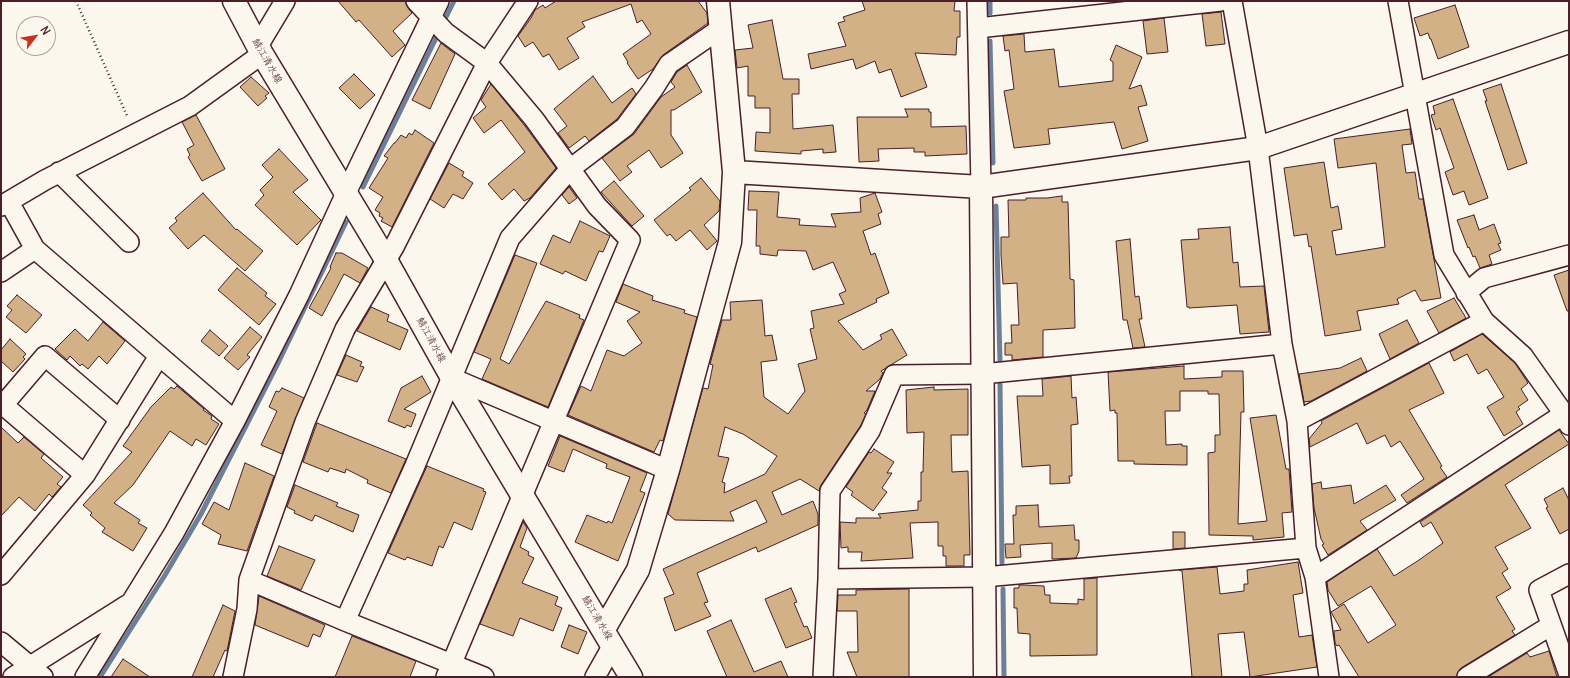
<!DOCTYPE html>
<html>
<head>
<meta charset="utf-8">
<style>
	body { margin:0 }
	#map { position:relative; width:1570px; height:678px; overflow:hidden; background:#fbf7ec; font-family:Delius,sans-serif }
	canvas { display:block }
	.frame { position:absolute; inset:0; border:2px solid #4a1f2b; pointer-events:none }
	.north { position:absolute; left:16px; top:16px; width:40px; height:40px; box-sizing:border-box; background:#fbf7ec; border:1px solid #b4a19f; border-radius:50%; rotate:59deg; font-size:11px; font-weight:700; line-height:16px; text-align:center; color:#4a1f2b }
	.north::after { content:''; display:block; margin:auto; width:14px; height:18px; background:#c8321e; clip-path:polygon(50% 0,100% 100%,50% 72%,0 100%) }
</style>
</head>
<body>
<div id="map">
<canvas width="1570" height="678"></canvas>
<div class="frame"></div>
<div class="north">N</div>
</div>
<script>
const ctx = document.querySelector('canvas').getContext('2d');
ctx.lineJoin = 'round';
function toPath(rows) {
  const path = new Path2D();
  for (const r of rows) {
    path.moveTo(r[0], r[1]);
    for (let i = 2; i < r.length; i += 2) path.lineTo(r[i], r[i + 1]);
  }
  return path;
}
function strokePath(path, color, width, dash) {
  ctx.strokeStyle = color;
  ctx.lineWidth = width;
  ctx.lineCap = dash ? 'butt' : 'round';
  ctx.setLineDash(dash || []);
  ctx.stroke(path);
}
function paint(path, color) {
  ctx.fillStyle = color;
  ctx.fill(path, 'evenodd');
}
function write(font, color, halo, rows, align = 'center') {
  ctx.font = font + ' Delius,"Klee One",sans-serif';
  ctx.lineWidth = 3;
  ctx.setLineDash([]);
  ctx.textBaseline = 'middle';
  ctx.strokeStyle = halo;
  ctx.fillStyle = color;
  for (const [text, x, y, turn = 0] of rows) {
    ctx.save();
    ctx.translate(x, y);
    ctx.rotate((+turn || 0) * Math.PI / 180);
    ctx.textAlign = isNaN(turn) ? turn : align;
    if (halo) ctx.strokeText(text, 0, 0);
    ctx.fillText(text, 0, 0);
    ctx.restore();
  }
}
strokePath(toPath([
	[990,1,990,13],
	[443,23,454,1],
	[990,41,993,163],
	[363,187,439,32],
	[996,206,1000,362],
	[1000,384,1002,563],
	[1003,589,1004,677],
	[100,677,165,575,201,514,279,361,346,222]
]), '#6c8099', 5);
const building = toPath([
	[338,1,405,1,408,8,412,13,393,31,405,45,392,57,359,20,356,22,338,1],
	[556,1,698,1,707,13,708,23,663,55,653,69,638,79,627,63,628,62,623,54,651,34,642,20,637,23,631,4,582,22,585,27,567,38,579,58,559,70,549,54,543,57,533,42,525,47,518,36,531,18,535,10,543,5,545,8,556,1],
	[862,1,955,1,954,11,960,11,960,37,957,37,956,55,915,53,927,87,901,97,891,69,879,73,875,61,856,69,853,59,811,69,808,54,846,46,838,23,845,21,843,17,865,10,862,1],
	[1455,5,1469,47,1438,59,1431,39,1430,39,1428,33,1420,36,1414,18,1455,5],
	[1221,12,1225,44,1206,46,1202,14,1221,12],
	[1164,18,1168,52,1147,54,1143,21,1164,18],
	[772,20,783,79,799,79,799,94,792,94,793,129,833,125,836,152,823,153,823,149,801,151,801,154,755,151,756,132,770,133,770,108,755,108,755,96,748,96,748,66,737,68,735,50,753,48,748,25,772,20],
	[1024,34,1025,52,1054,49,1059,87,1113,81,1113,62,1110,60,1116,45,1142,57,1129,89,1141,85,1147,105,1138,107,1148,141,1122,149,1114,122,1048,129,1050,144,1014,148,1004,91,1014,89,1009,50,1005,51,1003,36,1024,34],
	[441,43,455,54,430,109,412,100,441,43],
	[687,65,702,92,674,110,671,110,671,135,683,153,661,168,649,150,627,166,632,172,620,181,602,158,634,134,661,97,675,87,671,82,677,72,687,65],
	[354,74,375,95,360,109,339,88,354,74],
	[593,76,612,103,632,88,636,94,617,119,589,141,585,136,569,148,558,133,567,126,554,109,593,76],
	[251,77,269,93,265,96,267,98,258,106,240,87,251,77],
	[491,84,525,126,556,168,530,198,524,201,514,189,502,200,488,184,525,152,501,120,484,133,473,118,486,107,481,100,491,84],
	[1501,84,1527,163,1508,170,1485,101,1487,101,1483,90,1501,84],
	[1453,99,1488,198,1469,205,1464,191,1453,195,1445,172,1454,168,1440,128,1436,130,1431,115,1435,114,1433,106,1453,99],
	[905,109,929,109,929,112,931,112,931,127,966,126,967,154,925,156,925,152,914,152,914,148,878,149,879,161,859,162,857,117,908,117,905,109],
	[196,115,225,169,202,181,188,157,190,155,187,149,194,145,182,122,196,115],
	[1410,129,1412,144,1402,145,1406,173,1415,172,1419,199,1423,199,1441,298,1421,301,1415,290,1397,299,1399,304,1357,311,1361,330,1325,336,1311,246,1309,247,1307,234,1294,236,1284,168,1324,162,1331,208,1338,206,1342,229,1332,231,1336,255,1385,247,1376,163,1338,168,1334,139,1410,129],
	[415,130,434,143,392,227,381,221,383,218,379,216,380,213,375,210,383,197,369,188,388,158,384,156,394,143,395,143,401,135,406,138,409,133,412,135,415,130],
	[279,149,308,180,293,192,321,220,297,245,255,205,264,195,260,190,273,177,262,165,279,149],
	[449,163,464,172,462,176,473,183,463,199,453,194,444,208,430,199,449,163],
	[701,178,720,201,719,211,704,225,717,241,707,250,690,230,676,241,670,234,667,236,654,220,691,190,689,188,701,178],
	[614,181,644,216,632,226,601,192,614,181],
	[569,187,577,198,569,204,562,195,569,187],
	[749,191,779,192,777,217,800,219,799,225,836,227,831,214,861,212,860,198,875,193,882,212,878,214,881,224,863,231,871,255,875,253,889,293,876,299,877,302,838,321,863,350,882,339,880,335,892,329,907,355,881,371,883,373,880,379,866,391,875,391,867,410,864,413,866,414,861,425,821,485,819,491,800,479,772,492,782,515,813,501,818,514,818,525,758,552,756,547,697,573,708,602,704,603,711,616,675,631,664,598,674,594,663,569,767,522,756,500,730,512,734,521,675,520,668,514,703,388,708,389,713,365,710,364,722,320,731,320,730,302,762,300,765,336,772,335,777,360,761,362,764,397,788,414,805,391,798,364,817,359,810,329,814,328,811,311,844,304,839,294,846,291,833,262,813,270,806,251,778,250,777,256,760,254,760,246,756,246,757,210,748,210,749,191],
	[725,427,743,434,777,456,765,474,724,493,725,483,722,482,729,458,718,456,725,427],
	[203,193,236,230,237,229,263,251,245,271,204,235,188,249,169,228,177,221,175,218,203,193],
	[1062,196,1062,202,1068,202,1070,279,1074,280,1075,328,1043,330,1043,357,1012,360,1012,355,1005,355,1005,343,1012,343,1011,325,1019,325,1017,283,1003,284,1001,255,1001,237,1009,237,1008,200,1026,200,1026,198,1047,198,1062,196],
	[1474,215,1479,230,1494,224,1501,243,1498,244,1501,250,1489,255,1492,264,1480,268,1475,256,1473,257,1469,247,1468,248,1457,220,1474,215],
	[580,221,610,236,603,252,599,251,586,281,565,271,563,274,540,264,553,235,570,243,580,221],
	[1230,227,1233,263,1238,262,1240,287,1264,286,1269,332,1240,334,1237,305,1189,308,1189,307,1187,307,1181,240,1199,239,1198,229,1230,227],
	[1130,239,1135,297,1139,296,1140,303,1142,319,1139,319,1145,347,1133,348,1127,320,1123,320,1116,241,1130,239],
	[336,253,342,253,368,268,360,283,344,274,322,316,309,308,331,268,330,267,336,253],
	[515,255,537,263,500,359,509,364,546,301,580,315,579,318,584,320,548,407,482,379,491,359,474,352,515,255],
	[237,268,267,293,265,296,276,304,259,325,218,290,237,268],
	[1569,270,1569,311,1567,311,1554,275,1569,270],
	[623,284,653,296,652,300,685,310,684,313,697,317,663,441,660,440,654,452,568,415,581,386,591,391,607,350,624,356,642,343,627,321,640,312,616,302,623,284],
	[17,295,42,315,26,333,6,317,12,310,7,306,17,295],
	[1454,298,1466,318,1439,333,1427,311,1454,298],
	[371,307,389,315,387,321,408,330,400,350,357,331,371,307],
	[1407,320,1419,343,1390,359,1379,334,1407,320],
	[103,322,125,341,107,364,99,356,88,369,82,364,80,366,70,356,67,360,55,349,75,329,88,341,103,322],
	[250,327,262,337,247,355,250,357,238,370,224,358,250,327],
	[210,330,228,346,219,356,201,341,210,330],
	[1482,334,1515,363,1528,383,1521,389,1528,400,1518,407,1520,409,1516,412,1523,424,1504,436,1487,407,1504,397,1487,369,1478,374,1467,354,1454,361,1450,352,1482,334],
	[10,339,26,354,23,357,25,359,13,372,1,361,1,350,10,339],
	[346,355,362,362,360,366,364,367,357,382,337,375,346,355],
	[1361,358,1367,371,1311,401,1304,402,1299,374,1340,368,1361,358],
	[1429,363,1444,393,1409,410,1442,466,1440,467,1447,477,1407,503,1401,495,1424,479,1400,441,1391,447,1385,435,1367,444,1357,423,1310,447,1309,439,1322,423,1321,421,1429,363],
	[1184,366,1184,379,1222,377,1222,371,1243,371,1244,412,1241,412,1238,524,1267,521,1250,418,1276,415,1286,469,1289,469,1292,512,1282,513,1284,537,1253,540,1253,536,1209,535,1208,453,1215,452,1215,435,1220,435,1219,394,1208,394,1208,391,1180,391,1180,411,1165,411,1166,445,1182,444,1182,446,1187,446,1187,465,1134,464,1134,461,1118,461,1117,413,1115,413,1115,410,1110,411,1108,372,1184,366],
	[422,376,431,392,404,409,416,414,411,427,407,425,405,428,388,421,401,388,422,376],
	[1071,376,1072,398,1076,397,1078,424,1071,425,1072,476,1069,476,1070,483,1050,484,1050,465,1022,467,1017,396,1043,396,1042,379,1071,376],
	[177,386,204,409,203,410,212,416,211,419,219,424,206,445,196,439,192,446,170,431,133,485,114,503,140,520,138,523,147,528,133,551,102,532,105,528,90,515,92,513,83,505,132,452,123,446,151,407,171,387,174,389,177,386],
	[934,387,934,390,968,389,968,435,951,435,952,472,968,471,970,555,964,555,964,566,946,566,946,556,943,556,943,546,938,546,938,522,910,523,913,558,861,561,862,552,848,552,848,547,841,548,840,522,856,523,856,518,881,518,878,514,918,510,918,501,921,501,921,472,923,472,924,432,907,433,906,390,934,387],
	[282,388,304,398,282,454,261,445,277,411,269,407,276,391,279,392,282,388],
	[317,423,406,459,391,493,367,483,368,480,346,469,345,473,330,468,328,472,303,462,317,423],
	[1,427,18,443,24,437,44,454,41,458,63,477,57,484,61,487,52,497,49,494,35,511,19,497,1,516,1,427],
	[1559,430,1569,444,1505,485,1531,528,1495,547,1508,569,1502,573,1511,588,1496,597,1515,629,1512,631,1515,635,1461,668,1456,677,1359,677,1339,645,1337,646,1335,643,1334,631,1341,630,1331,612,1344,604,1368,643,1396,625,1371,586,1338,606,1328,590,1327,582,1377,549,1394,576,1419,560,1443,543,1431,522,1423,527,1420,522,1559,430],
	[560,436,647,473,640,491,645,493,618,561,575,542,587,515,607,523,608,521,612,523,630,477,606,468,607,464,573,449,564,472,548,466,560,436],
	[874,449,894,462,887,473,892,473,882,488,887,492,873,511,851,495,853,492,846,487,869,452,871,453,874,449],
	[245,463,274,476,247,551,218,544,221,535,202,524,214,502,229,510,245,463],
	[427,466,484,489,483,491,486,492,472,530,454,522,443,548,439,546,432,566,407,557,405,560,388,553,427,466],
	[1321,482,1322,489,1351,485,1354,504,1386,485,1396,500,1360,521,1367,530,1328,555,1322,545,1324,544,1321,539,1314,508,1312,484,1321,482],
	[295,485,338,503,336,506,359,515,353,532,315,515,312,521,294,513,295,511,287,507,295,485],
	[1563,488,1569,500,1569,529,1560,534,1546,508,1548,507,1544,499,1563,488],
	[1038,505,1039,527,1074,525,1075,540,1079,540,1079,551,1076,558,1052,559,1052,543,1020,545,1021,557,1006,558,1005,544,1014,544,1013,515,1016,515,1016,506,1038,505],
	[523,522,527,528,520,547,529,552,528,555,534,558,522,583,558,597,555,605,562,608,553,631,520,618,513,636,480,624,523,522],
	[1173,532,1185,532,1185,548,1173,549,1173,532],
	[279,546,315,560,301,590,267,576,279,546],
	[1298,562,1303,593,1293,595,1299,637,1312,635,1317,667,1250,677,1244,632,1218,634,1222,677,1192,677,1182,571,1179,570,1217,567,1220,594,1244,591,1244,584,1248,584,1247,570,1298,562],
	[1097,578,1097,655,1030,656,1030,634,1018,633,1017,608,1014,608,1014,588,1019,588,1019,585,1023,585,1044,586,1045,595,1050,595,1050,603,1078,604,1078,599,1084,600,1084,579,1097,578],
	[791,588,797,602,794,603,804,627,807,626,812,638,786,648,765,599,791,588],
	[909,589,909,677,857,677,847,652,858,652,857,611,837,611,838,595,856,595,856,590,909,589],
	[259,596,325,625,320,637,313,634,308,647,255,625,259,596],
	[223,605,235,611,227,651,225,650,213,677,192,677,223,605],
	[731,620,754,672,781,661,788,677,727,677,707,631,731,620],
	[569,625,587,632,578,654,561,647,569,625],
	[352,636,416,661,410,677,335,677,352,636],
	[1549,651,1557,677,1488,677,1527,653,1530,657,1549,651],
	[123,659,150,677,111,677,123,659]
]);
paint(building, '#d1b185');
strokePath(building, '#4a1f2b', 1);
const street = toPath([
	[416,1,446,33,487,63,534,119,597,206,630,240,446,677],
	[977,1,981,187],
	[1232,1,1258,148,1282,344,1297,421,1306,548,1315,577,1329,677],
	[1398,1,1444,255,1484,321,1523,356,1564,414,1569,425],
	[978,28,1221,1],
	[258,46,285,1],
	[59,172,129,242],
	[9,202,35,249,235,421],
	[1,206,45,180,190,106,262,54],
	[1,272,35,249],
	[1466,293,1484,278,1569,255],
	[452,378,668,470],
	[1,403,85,475],
	[3,405,45,356,120,420],
	[1297,421,1484,321],
	[1569,574,1539,590,1569,675],
	[1,575,85,475,159,356],
	[1315,577,1564,414],
	[828,579,984,577,1306,548],
	[249,580,345,621,484,677],
	[345,621,414,468,510,238,570,169,625,127,654,88,669,64,720,29],
	[1,642,43,677],
	[13,677,127,605],
	[85,677,174,533,235,421,299,295,346,193,439,1],
	[233,677,247,609,249,580,305,422,345,329,394,247,487,63,528,1],
	[595,677,613,645],
	[823,677,828,579,830,491,870,431,894,375,982,374,1282,344],
	[1467,677,1550,626]
]);
const secondary = toPath([
	[234,1,262,54,385,258,452,378,631,677],
	[734,172,981,187,1258,148,1569,42],
	[981,187,985,677],
	[604,629,638,570,668,470,730,242,734,172,718,1]
]);
strokePath(street, '#4a1f2b', 22);
strokePath(secondary, '#4a1f2b', 25);
strokePath(toPath([
	[76,1,128,118]
]), '#4a1f2b', 2.5, [1, 3]);
strokePath(street, '#fbf7ec', 19);
strokePath(secondary, '#fbf7ec', 22);
write('10px', '#4a1f2b', '#fbf7ec', [
	["鯖江清水線",267,61,60],
	["鯖江清水線",431,340,61],
	["鯖江清水線",597,618,59]
]);
</script>
</body>
</html>
